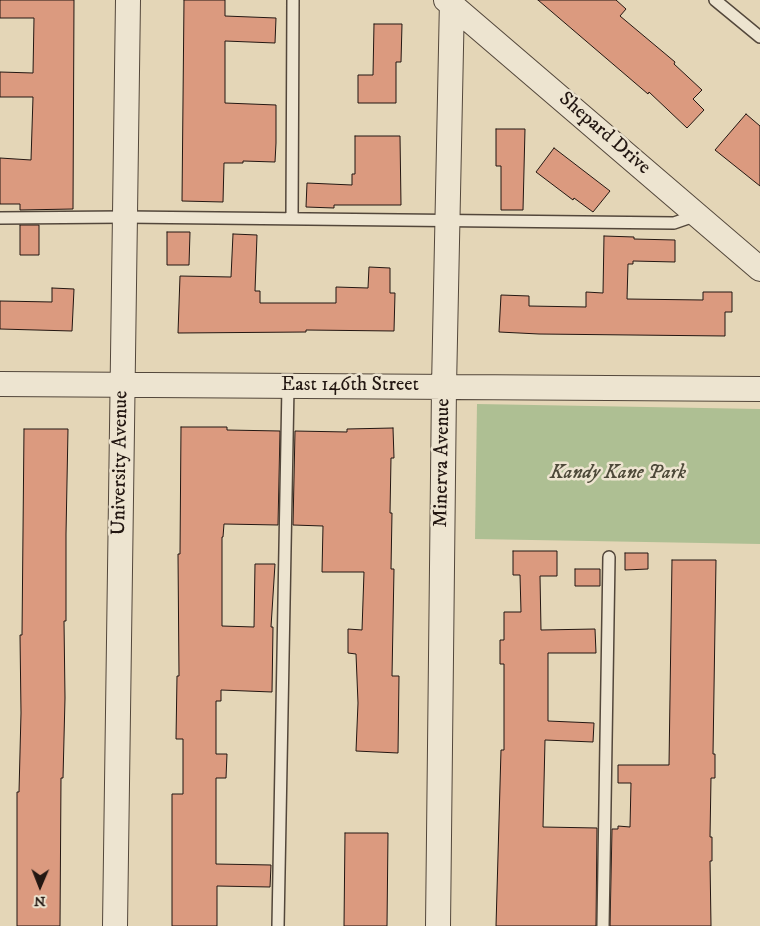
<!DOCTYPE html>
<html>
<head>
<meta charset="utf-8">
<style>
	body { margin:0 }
	#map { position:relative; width:760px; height:926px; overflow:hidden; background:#e4d6b7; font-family:"IM FELL DW Pica",serif }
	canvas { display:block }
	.north { position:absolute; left:15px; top:861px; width:50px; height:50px; -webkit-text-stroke:4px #ede4d0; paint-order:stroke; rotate:181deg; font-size:14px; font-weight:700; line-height:20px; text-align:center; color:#231712 }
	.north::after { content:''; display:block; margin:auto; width:18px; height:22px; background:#231712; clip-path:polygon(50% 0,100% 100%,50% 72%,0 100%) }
</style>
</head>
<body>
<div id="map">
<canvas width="760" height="926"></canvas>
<div class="north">N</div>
</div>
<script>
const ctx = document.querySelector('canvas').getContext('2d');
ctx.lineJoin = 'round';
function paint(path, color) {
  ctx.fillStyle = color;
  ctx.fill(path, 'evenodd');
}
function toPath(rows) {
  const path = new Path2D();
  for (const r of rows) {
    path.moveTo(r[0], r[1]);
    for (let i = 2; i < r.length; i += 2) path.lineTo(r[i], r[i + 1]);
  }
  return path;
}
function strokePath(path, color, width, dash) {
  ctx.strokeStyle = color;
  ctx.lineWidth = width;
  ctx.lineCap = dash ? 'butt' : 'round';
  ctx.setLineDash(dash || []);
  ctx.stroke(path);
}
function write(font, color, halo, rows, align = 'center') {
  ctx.font = font + ' "IM FELL DW Pica",serif';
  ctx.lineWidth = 5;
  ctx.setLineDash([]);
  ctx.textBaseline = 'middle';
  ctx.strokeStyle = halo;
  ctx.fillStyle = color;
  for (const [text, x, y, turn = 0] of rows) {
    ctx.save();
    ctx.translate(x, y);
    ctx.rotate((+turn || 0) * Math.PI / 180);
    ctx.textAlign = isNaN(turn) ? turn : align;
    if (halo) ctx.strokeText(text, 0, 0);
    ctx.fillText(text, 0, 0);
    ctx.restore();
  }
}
paint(toPath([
	[477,404,760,409,760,544,475,539]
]), '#aebf93');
const building = toPath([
	[0,0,74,0,73,209,20,210,20,204,0,204,0,158,31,160,33,97,0,97,0,72,33,73,34,18,0,18,0,0],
	[184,0,225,0,225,16,276,18,275,43,225,41,225,103,276,105,276,143,275,162,243,161,243,163,224,163,223,202,182,201,184,0],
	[538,0,616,0,626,9,620,16,675,62,674,64,702,90,693,99,704,110,687,128,649,92,648,94,538,0],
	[374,24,402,24,401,62,396,62,396,103,358,103,358,75,373,75,374,24],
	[746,114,760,126,760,186,715,150,746,114],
	[496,129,525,129,523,210,501,210,501,166,496,166,496,129],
	[355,136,400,136,401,205,334,205,334,208,306,207,307,183,352,185,352,174,355,174,355,136],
	[554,148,610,191,593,212,574,198,573,200,536,172,554,148],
	[20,225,39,225,39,255,20,255,20,225],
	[167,232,190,232,189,265,167,265,167,232],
	[233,234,257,235,255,291,260,291,260,303,336,303,336,287,368,288,369,267,390,268,390,293,395,293,394,331,306,330,306,332,178,333,180,276,231,277,233,234],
	[604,236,634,237,634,239,675,240,675,262,633,261,633,264,628,264,627,299,703,300,703,292,732,292,732,312,725,312,725,336,539,334,499,332,501,295,529,296,529,306,586,307,586,292,603,293,604,236],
	[52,288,74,289,72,331,0,329,0,301,52,302,52,288],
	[181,427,227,427,227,430,280,431,278,525,224,524,223,537,222,537,222,626,254,627,255,564,275,564,271,627,273,627,272,692,221,690,221,701,216,701,216,754,227,754,226,778,216,778,216,864,271,865,270,887,217,886,217,926,172,926,172,794,183,794,183,739,176,739,177,676,179,676,178,554,180,554,181,427],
	[393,428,394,458,391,458,390,513,392,513,391,569,394,569,392,676,399,676,398,753,356,751,358,703,356,654,348,653,348,629,362,630,364,572,322,572,323,526,293,525,295,431,347,432,347,429,393,428],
	[24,429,68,429,66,534,66,621,64,621,65,698,63,778,61,778,60,926,17,926,17,792,19,792,21,713,20,635,22,635,24,429],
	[513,551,557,551,557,576,540,576,541,630,595,629,596,653,548,653,548,721,594,723,593,742,545,740,543,827,597,828,596,926,496,926,501,750,504,750,504,664,500,664,500,640,504,640,504,612,521,612,520,575,513,575,513,551],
	[625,553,648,553,648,569,625,570,625,553],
	[672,560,716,560,713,754,715,754,715,778,711,778,710,837,712,837,712,861,710,861,711,926,610,926,612,829,618,829,618,826,630,827,631,783,618,783,618,765,669,765,672,560],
	[575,569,600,569,600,586,575,586,575,569],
	[345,833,388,833,387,926,344,926,345,833]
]);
paint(building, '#db9a7f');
strokePath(building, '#231712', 1);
const service = toPath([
	[715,0,760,37],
	[0,218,125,217,674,223,697,215],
	[292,219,293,0],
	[278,926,288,386],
	[603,926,609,557]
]);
const minor = toPath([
	[446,0,760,269],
	[0,384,760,389],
	[115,926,128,0],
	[438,926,444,387,452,0]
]);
strokePath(service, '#53473b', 14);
strokePath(minor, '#53473b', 26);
strokePath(service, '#ede4d0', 11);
strokePath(minor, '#ede4d0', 24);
write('20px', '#231712', '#ede4d0', [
	["Shepard Drive",604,134,41],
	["East 146th Street",350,386],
	["University Avenue",121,463,-89],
	["Minerva Avenue",443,463,-89]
]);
write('italic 20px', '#4d4939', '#ede4d0', [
	["Kandy Kane Park",618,474]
]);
</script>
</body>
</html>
